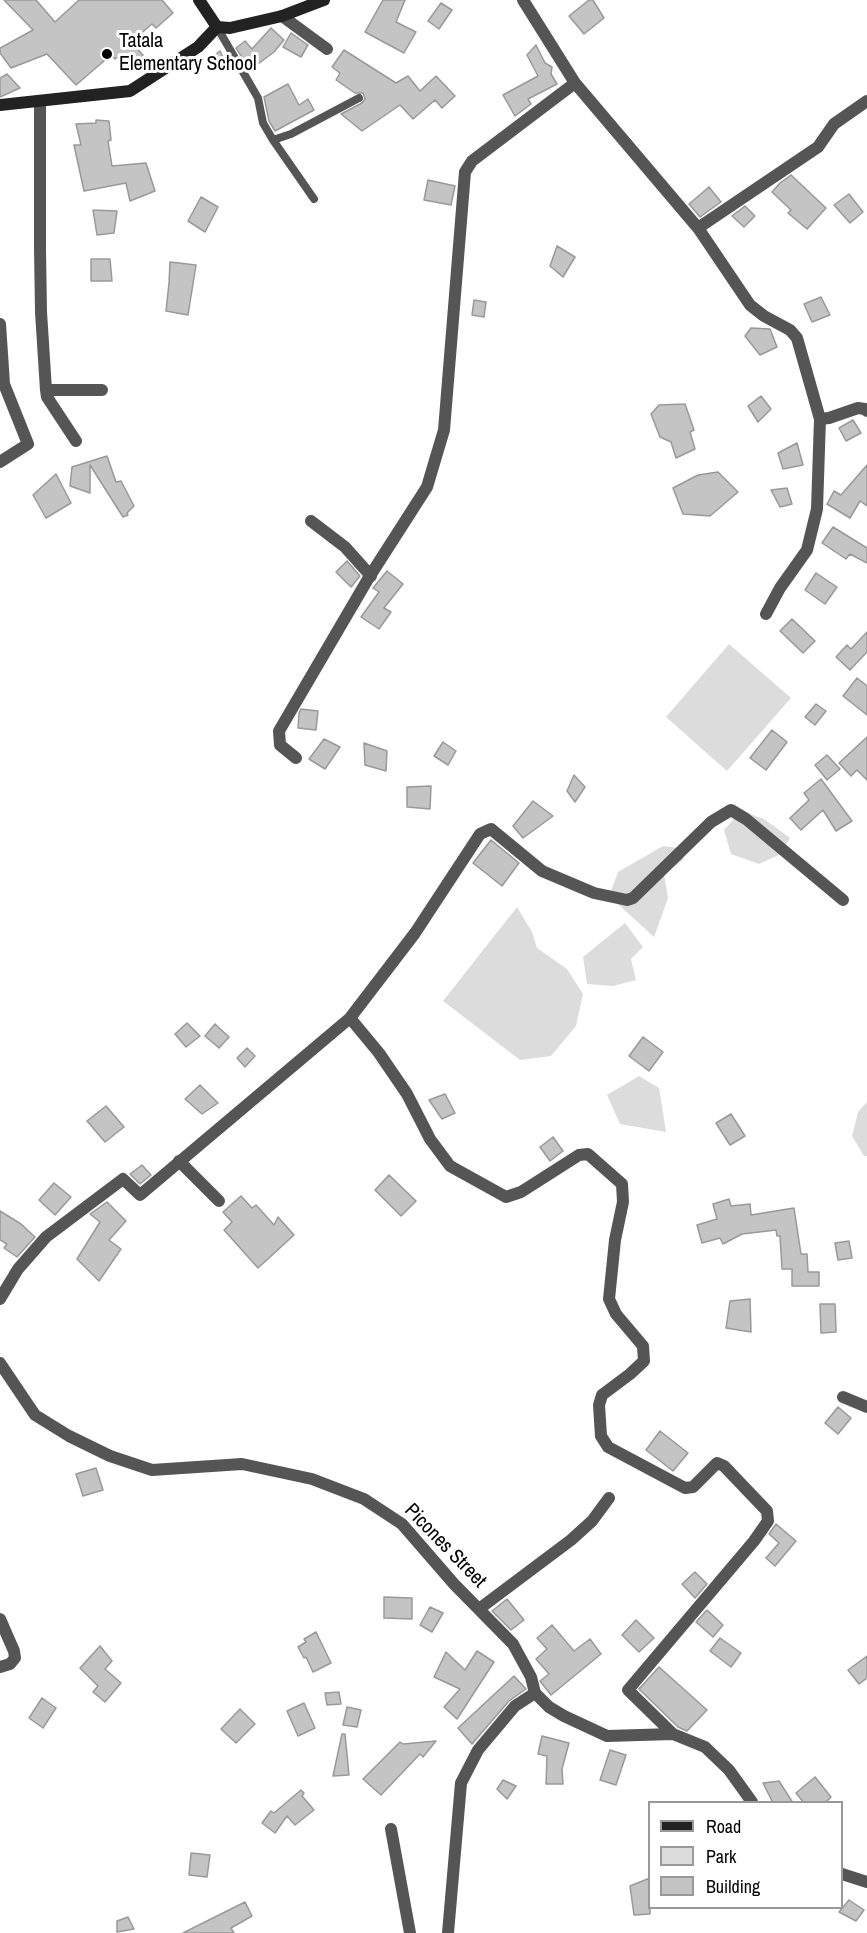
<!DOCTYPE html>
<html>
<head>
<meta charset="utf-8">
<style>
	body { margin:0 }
	#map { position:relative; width:867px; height:1933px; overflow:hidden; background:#fff; font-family:"Archivo Narrow",sans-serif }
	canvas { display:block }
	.legend { position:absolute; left:648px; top:1801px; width:195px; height:108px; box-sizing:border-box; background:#fff; border:2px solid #999; margin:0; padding:8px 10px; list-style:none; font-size:18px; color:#000 }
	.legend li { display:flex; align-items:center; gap:12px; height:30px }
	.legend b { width:30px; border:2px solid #999 }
</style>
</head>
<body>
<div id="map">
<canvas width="867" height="1933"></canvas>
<ul class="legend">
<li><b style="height:8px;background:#222"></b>Road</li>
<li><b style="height:16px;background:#dcdcdc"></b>Park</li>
<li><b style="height:16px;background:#c4c4c4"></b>Building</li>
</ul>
</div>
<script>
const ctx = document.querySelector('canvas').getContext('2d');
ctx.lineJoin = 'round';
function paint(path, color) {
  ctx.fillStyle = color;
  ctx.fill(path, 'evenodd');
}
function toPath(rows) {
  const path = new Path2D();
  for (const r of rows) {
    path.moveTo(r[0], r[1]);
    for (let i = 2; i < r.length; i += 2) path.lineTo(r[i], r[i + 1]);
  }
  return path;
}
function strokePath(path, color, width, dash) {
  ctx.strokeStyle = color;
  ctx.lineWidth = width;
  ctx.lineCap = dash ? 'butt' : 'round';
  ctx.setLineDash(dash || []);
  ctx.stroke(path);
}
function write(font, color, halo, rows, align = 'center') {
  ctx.font = font + ' "Archivo Narrow",sans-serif';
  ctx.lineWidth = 6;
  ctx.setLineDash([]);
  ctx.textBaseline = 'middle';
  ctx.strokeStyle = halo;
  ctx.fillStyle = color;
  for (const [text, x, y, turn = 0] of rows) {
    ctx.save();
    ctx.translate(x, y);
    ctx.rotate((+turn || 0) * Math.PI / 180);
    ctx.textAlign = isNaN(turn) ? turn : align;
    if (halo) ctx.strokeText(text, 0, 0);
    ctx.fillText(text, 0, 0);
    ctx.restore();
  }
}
paint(toPath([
	[729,644,791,698,727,771,666,717],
	[741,811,764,819,790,838,781,854,759,864,731,854,724,830],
	[663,846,686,849,683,860,664,874,668,898,654,937,609,896,618,872],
	[517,907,532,932,537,948,567,969,583,994,576,1026,551,1056,520,1060,443,1001],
	[625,923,643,947,631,959,636,980,613,986,587,984,583,957],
	[639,1076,659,1088,666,1132,620,1124,607,1095],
	[867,1102,867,1156,864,1156,852,1136,858,1112]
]), '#dcdcdc');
const building = toPath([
	[4,0,36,0,55,22,79,0,162,0,173,13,156,28,152,24,131,42,143,55,129,67,119,56,115,59,111,55,76,85,47,54,11,68,0,53,0,48,33,30,4,0],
	[383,0,405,0,396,22,416,32,404,53,365,32,383,0],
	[589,0,593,0,604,18,584,34,569,16,589,0],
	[441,3,452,10,439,29,428,21,441,3],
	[271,28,284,40,274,52,250,70,236,48,245,41,252,49,271,28],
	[291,33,308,45,301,57,283,47,291,33],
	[536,45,545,63,552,67,551,74,557,84,528,99,531,104,515,116,503,95,538,76,527,55,536,45],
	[344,50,396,83,408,76,420,91,436,76,455,96,442,108,435,100,413,119,400,105,362,131,341,114,362,103,365,99,363,93,355,93,336,80,340,73,332,67,344,50],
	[220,51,224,59,227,56,231,63,214,71,208,60,220,51],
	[7,74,20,88,0,97,0,78,7,74],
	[288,84,299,105,308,99,314,110,275,131,269,121,264,97,288,84],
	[96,120,109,121,111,140,108,141,112,166,146,163,155,191,130,201,126,183,84,191,74,145,81,145,76,124,96,123,96,120],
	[791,175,826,208,807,229,788,213,791,210,772,192,780,183,791,175],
	[428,180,455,186,451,205,424,200,428,180],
	[709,187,721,202,700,217,689,204,709,187],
	[849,194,863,212,850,223,834,205,849,194],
	[201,197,218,207,205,232,188,221,201,197],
	[745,206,755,216,744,227,732,216,745,206],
	[93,210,117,211,114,233,97,235,93,210],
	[557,246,575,257,563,277,550,266,557,246],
	[91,259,110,259,112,281,91,281,91,259],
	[170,262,196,265,188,315,166,311,169,283,170,262],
	[821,297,830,315,812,322,804,304,821,297],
	[474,300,486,302,484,317,472,315,474,300],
	[751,328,770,329,777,347,760,355,745,336,751,328],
	[761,396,771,409,758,422,748,406,761,396],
	[685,404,694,430,690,432,695,449,676,458,671,442,660,437,651,414,659,405,685,404],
	[853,420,861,433,846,441,839,428,853,420],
	[797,443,803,465,783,469,778,453,797,443],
	[107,456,116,482,121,481,134,506,127,513,128,515,123,517,90,465,90,493,70,486,72,467,107,456],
	[867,465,867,506,860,501,850,518,827,504,834,491,841,495,867,465],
	[718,472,738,492,710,516,683,514,673,488,698,475,718,472],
	[56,474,71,503,46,518,33,495,56,474],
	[787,488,792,504,780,507,771,490,787,488],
	[833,527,867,548,867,563,850,554,846,559,822,543,833,527],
	[347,561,360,576,351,587,336,572,347,561],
	[387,571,403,584,384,608,391,612,379,629,361,617,379,592,373,588,387,571],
	[816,573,837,587,825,604,805,590,816,573],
	[792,619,815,641,803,653,780,631,792,619],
	[867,632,867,652,850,670,836,657,847,645,851,649,867,632],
	[857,678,867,686,867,715,843,696,857,678],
	[816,704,826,711,815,725,805,717,816,704],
	[301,709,318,711,316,730,298,728,299,713,301,709],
	[772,730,787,742,766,770,750,758,772,730],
	[867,737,867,780,857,770,851,776,839,763,867,737],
	[324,739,340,747,325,769,309,759,324,739],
	[443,742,456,751,448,765,434,756,443,742],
	[364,743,387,751,386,771,365,765,364,743],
	[827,755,840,769,827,780,815,765,827,755],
	[574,775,585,787,575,802,567,791,574,775],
	[821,779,852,821,836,831,823,810,801,830,790,818,809,800,804,793,821,779],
	[431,786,430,809,407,807,407,787,431,786],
	[533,801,553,816,523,838,513,826,533,801],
	[491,840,519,863,502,886,473,863,491,840],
	[187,1023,200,1036,186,1047,175,1034,187,1023],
	[215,1024,229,1037,219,1048,205,1036,215,1024],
	[643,1037,663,1052,649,1071,629,1056,643,1037],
	[247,1048,255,1056,245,1067,237,1058,247,1048],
	[200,1085,218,1103,202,1114,185,1099,200,1085],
	[445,1094,455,1113,442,1119,429,1100,445,1094],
	[106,1106,124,1127,105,1142,87,1121,106,1106],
	[731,1114,745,1136,730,1145,716,1123,731,1114],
	[553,1137,563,1151,550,1161,540,1147,553,1137],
	[142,1165,151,1175,140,1184,130,1174,142,1165],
	[389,1175,416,1201,401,1216,375,1190,389,1175],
	[54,1183,71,1197,55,1215,39,1200,54,1183],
	[241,1196,252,1208,256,1205,274,1225,278,1217,294,1235,258,1268,224,1230,232,1222,223,1212,241,1196],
	[729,1199,731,1206,750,1204,751,1215,794,1208,801,1254,807,1254,808,1272,819,1272,819,1286,792,1286,792,1269,782,1269,780,1236,777,1236,776,1230,742,1234,723,1244,720,1238,702,1243,697,1225,717,1219,713,1204,729,1199],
	[107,1202,126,1221,109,1240,121,1249,99,1281,77,1259,100,1222,90,1214,107,1202],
	[0,1211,21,1224,35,1237,17,1257,4,1248,7,1244,0,1240,0,1211],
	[849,1241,852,1258,838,1260,835,1243,849,1241],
	[750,1299,751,1332,726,1328,730,1301,750,1299],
	[820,1304,835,1304,836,1332,821,1333,820,1304],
	[838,1407,851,1418,838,1434,825,1423,838,1407],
	[660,1431,688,1453,673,1471,646,1450,660,1431],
	[96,1468,103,1490,83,1496,76,1474,96,1468],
	[776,1524,796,1541,775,1566,766,1558,779,1543,769,1534,776,1524],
	[695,1572,707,1584,695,1598,682,1584,695,1572],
	[384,1597,412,1598,412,1619,384,1618,384,1597],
	[507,1599,524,1620,511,1630,492,1611,507,1599],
	[430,1607,443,1613,432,1632,420,1625,430,1607],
	[707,1610,723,1625,713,1637,696,1622,707,1610],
	[636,1620,654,1638,639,1652,622,1635,636,1620],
	[552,1625,574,1651,590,1639,601,1654,551,1695,540,1681,549,1674,536,1659,547,1649,537,1638,552,1625],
	[316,1632,331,1663,313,1672,306,1657,304,1658,298,1647,306,1642,304,1639,316,1632],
	[720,1638,741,1653,731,1667,710,1651,720,1638],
	[100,1646,112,1661,105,1669,121,1683,105,1702,93,1692,98,1686,80,1668,100,1646],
	[477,1651,494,1662,457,1719,444,1707,460,1689,434,1677,446,1652,465,1670,477,1651],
	[867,1656,867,1678,859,1684,848,1670,867,1656],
	[659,1667,707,1710,687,1731,678,1727,639,1689,659,1667],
	[514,1676,526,1689,509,1701,472,1744,458,1728,514,1676],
	[339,1692,341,1704,327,1705,325,1693,339,1692],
	[42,1698,56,1708,43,1728,29,1718,42,1698],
	[304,1703,315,1728,298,1736,287,1711,304,1703],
	[347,1707,361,1710,357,1727,343,1725,347,1707],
	[240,1709,255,1724,236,1743,221,1729,240,1709],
	[342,1734,345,1734,349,1775,333,1776,342,1734],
	[542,1736,569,1743,562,1769,563,1784,546,1784,547,1756,538,1754,542,1736],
	[436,1741,423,1757,420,1754,381,1795,363,1779,400,1742,403,1744,436,1741],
	[610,1750,626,1755,616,1785,600,1780,610,1750],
	[815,1777,831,1797,825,1803,804,1803,796,1793,815,1777],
	[503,1780,516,1786,507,1799,497,1789,503,1780],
	[779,1781,793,1803,773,1803,763,1783,779,1781],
	[301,1790,304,1793,302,1796,314,1810,295,1825,287,1816,275,1833,262,1823,271,1811,274,1813,301,1790],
	[191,1853,210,1855,207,1877,189,1875,191,1853],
	[650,1878,650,1914,634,1915,630,1886,650,1878],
	[849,1900,864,1910,856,1921,839,1912,849,1900],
	[245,1902,252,1916,231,1928,234,1933,183,1933,245,1902],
	[128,1917,134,1929,117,1932,117,1921,128,1917]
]);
paint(building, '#c4c4c4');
strokePath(building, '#999', 1.5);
strokePath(toPath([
	[217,27,258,98,263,123,273,140,314,199],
	[273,140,291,134,359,98]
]), '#555', 8);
strokePath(toPath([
	[523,0,575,83,698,228],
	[282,16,327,49],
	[867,101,834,124,818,147,698,228,750,305,764,316,790,330,797,338,820,419,829,418,858,408,865,409,867,411],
	[40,102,40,249,41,312,46,390,47,397,76,441],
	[0,324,4,384,28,444,0,462],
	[46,390,102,390],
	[311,521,345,547,371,576],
	[766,614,780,588,807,550,817,509,820,419],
	[296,758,280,745,279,731,368,579,427,487,444,430,465,172,472,161,575,83],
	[350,1018,379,1053,407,1094,430,1139,450,1166,506,1197,521,1192,579,1155,588,1154,622,1184,623,1202,615,1240,609,1299,616,1314,643,1346,644,1361,630,1374,602,1395,599,1405,601,1436,608,1447,685,1488,693,1487,717,1463,724,1466,767,1511,768,1521,754,1541,628,1690,673,1734],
	[179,1161,219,1201],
	[0,1299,18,1269,46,1237,123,1179,140,1195,350,1018,415,933,480,834,491,829,542,871,594,893,627,900,633,898,711,822,731,810,746,819,843,900],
	[0,1363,35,1415,69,1436,110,1456,152,1470,242,1464,312,1479,364,1499,402,1524,454,1584,513,1644,531,1677,535,1693,549,1707,564,1716,607,1736,673,1734,705,1747,729,1770,752,1802],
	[843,1397,867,1407],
	[479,1609,571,1540,592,1521,609,1498],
	[0,1619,14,1651,15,1658,10,1664,0,1667],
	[391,1829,410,1933],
	[842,1874,867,1882],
	[448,1933,461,1783,478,1750,515,1706,535,1693]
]), '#555', 12);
strokePath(toPath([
	[199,0,217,27],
	[217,27,230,28,282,16,324,0],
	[0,105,130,91,198,47,217,27]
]), '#222', 12);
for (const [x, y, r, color] of [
	[107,54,6,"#000"]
]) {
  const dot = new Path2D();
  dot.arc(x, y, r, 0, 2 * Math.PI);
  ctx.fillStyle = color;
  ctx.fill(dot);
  strokePath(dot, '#fff', 2);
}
write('20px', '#000', '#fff', [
	["Tatala",119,42],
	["Elementary School",119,65]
], 'left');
write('20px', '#000', '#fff', [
	["Picones Street",445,1546,46]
]);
</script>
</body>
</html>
